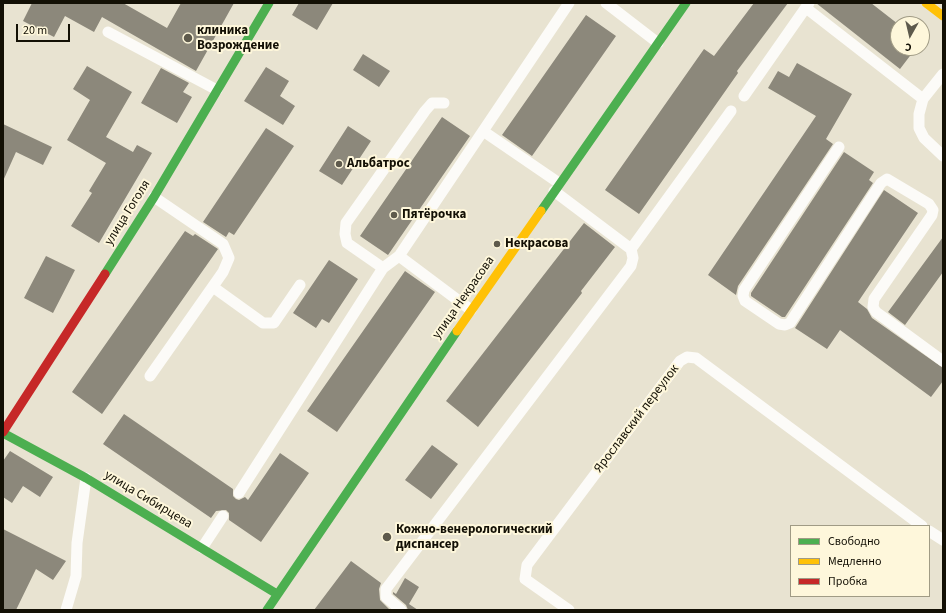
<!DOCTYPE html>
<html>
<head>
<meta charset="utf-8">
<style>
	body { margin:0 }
	#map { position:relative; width:946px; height:613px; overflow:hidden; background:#e8e3d1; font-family:"Source Sans 3",sans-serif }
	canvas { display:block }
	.frame { position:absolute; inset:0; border:4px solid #131005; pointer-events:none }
	.legend { position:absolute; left:790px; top:525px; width:140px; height:72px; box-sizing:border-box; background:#fef7db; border:1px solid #a09b85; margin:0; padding:5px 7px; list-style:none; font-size:12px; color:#131005 }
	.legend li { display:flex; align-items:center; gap:8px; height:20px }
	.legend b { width:20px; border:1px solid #a09b85 }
	.north { position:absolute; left:890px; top:16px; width:40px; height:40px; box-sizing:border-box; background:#fef7db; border:1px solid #a09b85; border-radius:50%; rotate:188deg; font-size:11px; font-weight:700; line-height:16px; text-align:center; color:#131005 }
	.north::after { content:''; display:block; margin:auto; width:14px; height:18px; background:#5e5a4c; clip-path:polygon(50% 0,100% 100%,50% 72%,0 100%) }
	.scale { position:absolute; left:16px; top:24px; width:54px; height:18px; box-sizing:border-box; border:2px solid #131005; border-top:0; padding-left:5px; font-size:12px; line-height:14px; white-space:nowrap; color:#131005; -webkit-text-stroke:3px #fef7db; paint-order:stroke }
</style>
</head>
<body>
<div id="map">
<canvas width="946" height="613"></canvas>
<div class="frame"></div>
<ul class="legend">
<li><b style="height:5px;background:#4caf50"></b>Свободно</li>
<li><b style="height:5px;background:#ffc107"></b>Медленно</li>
<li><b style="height:5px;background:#c62828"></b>Пробка</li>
</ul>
<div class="north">С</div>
<div class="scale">20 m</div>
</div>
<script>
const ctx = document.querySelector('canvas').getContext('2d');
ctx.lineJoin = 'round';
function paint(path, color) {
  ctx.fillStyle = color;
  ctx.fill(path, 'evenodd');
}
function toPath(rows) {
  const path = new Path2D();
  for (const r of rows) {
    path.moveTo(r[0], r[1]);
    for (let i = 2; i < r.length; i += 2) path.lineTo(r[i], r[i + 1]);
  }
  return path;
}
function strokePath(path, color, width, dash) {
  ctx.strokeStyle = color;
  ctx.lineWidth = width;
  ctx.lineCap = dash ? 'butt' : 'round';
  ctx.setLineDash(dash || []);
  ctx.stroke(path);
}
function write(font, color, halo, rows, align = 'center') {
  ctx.font = font + ' "Source Sans 3",sans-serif';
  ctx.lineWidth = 4;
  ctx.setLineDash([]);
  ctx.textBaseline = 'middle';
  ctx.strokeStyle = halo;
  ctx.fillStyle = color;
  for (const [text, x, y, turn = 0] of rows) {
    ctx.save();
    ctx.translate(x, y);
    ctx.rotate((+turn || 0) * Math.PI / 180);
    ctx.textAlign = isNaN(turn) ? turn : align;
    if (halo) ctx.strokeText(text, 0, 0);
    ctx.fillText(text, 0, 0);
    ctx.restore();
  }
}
paint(toPath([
	[32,3,123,3,167,28,181,3,234,3,196,71,102,17,94,32,65,16,54,37,23,21],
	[299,3,333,3,317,30,292,15],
	[754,3,788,3,737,71,738,73,639,214,605,190,704,49,714,56],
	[816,3,871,3,898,24,898,48,916,48,900,69],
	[586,15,616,36,532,156,502,135],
	[363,54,390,71,379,87,353,70],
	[797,63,852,94,826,139,833,144,738,286,736,295,708,275,816,116,768,88,778,71,789,77],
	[87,66,132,92,106,137,133,152,137,145,152,153,99,243,71,226,92,193,89,191,106,163,67,140,90,100,73,89],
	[266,67,289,81,280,96,295,106,283,125,244,101],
	[161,68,189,83,183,92,192,97,177,123,141,103],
	[442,117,470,136,388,255,360,236],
	[3,124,52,147,43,165,16,152,3,181],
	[348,126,371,141,342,185,319,171],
	[266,128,294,146,234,235,229,232,226,237,203,222],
	[844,152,874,172,869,180,873,183,785,317,782,317,751,296,751,293],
	[884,190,918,213,858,302,867,309,872,318,943,368,943,381,931,397,840,330,827,349,795,328],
	[584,223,615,247,581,291,582,293,478,427,446,401],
	[185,231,193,236,195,234,218,249,102,414,72,392],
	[943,237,943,272,905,325,888,312],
	[46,256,75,270,53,313,24,298],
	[329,260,358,279,329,323,322,319,316,328,293,313],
	[405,271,435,292,337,432,307,411],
	[124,414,233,489,233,496,236,499,239,500,245,497,248,500,280,453,309,473,261,542,229,520,229,513,226,510,216,511,211,518,103,444],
	[432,445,458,464,431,499,405,480],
	[10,451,53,477,40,497,23,486,12,503,3,497,3,461],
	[3,529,66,561,53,580,36,569,16,610,3,610],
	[351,561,381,583,379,589,380,600,390,610,314,610],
	[405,578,419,587,409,604,418,610,408,610,406,605,393,594,393,592,396,594]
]), '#8c887b');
strokePath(toPath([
	[606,3,658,43],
	[806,8,923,99],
	[108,32,217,90],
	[943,74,923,99,919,114,919,128,924,138,943,156],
	[744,96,809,3],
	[483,131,569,3],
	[839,147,744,290,743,296,745,301,779,324,785,325,790,323,881,183,887,179,929,204,933,210,932,215,874,299,873,307,876,312,943,361],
	[631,249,731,111],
	[399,256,383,268,347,243,345,234,346,223,425,111,432,103,444,103],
	[213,287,263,323,274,323,300,285],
	[471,310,399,256,483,131,559,183],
	[150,376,223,272,229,258,223,244,154,197],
	[239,493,383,268],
	[929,531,943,540],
	[202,548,223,516],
	[66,610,76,576,77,543,86,478],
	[401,610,386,597,386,589,631,266,633,258,631,249,554,191],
	[569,610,525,579,527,565,680,361,687,357,696,358,922,526]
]), '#fcfbf8', 11);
strokePath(toPath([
	[541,211,686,3],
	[105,274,154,197,269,3],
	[3,433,86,478,277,594],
	[267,610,457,331]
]), '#4caf50', 9);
strokePath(toPath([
	[926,3,943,16],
	[457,331,541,211]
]), '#ffc107', 9);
strokePath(toPath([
	[3,432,105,274]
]), '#c62828', 9);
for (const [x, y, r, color] of [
	[188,38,5,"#5e5a4c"],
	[339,164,4,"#5e5a4c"],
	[394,215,4,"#5e5a4c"],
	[497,244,4,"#5e5a4c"],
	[387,537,5,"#5e5a4c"]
]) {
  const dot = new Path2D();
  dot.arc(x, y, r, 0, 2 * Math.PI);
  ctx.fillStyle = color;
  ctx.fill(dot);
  strokePath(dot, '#fef7db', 1.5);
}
write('bold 13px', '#131005', '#fef7db', [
	["клиника",197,31],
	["Возрождение",197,46],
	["Альбатрос",347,164],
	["Пятёрочка",402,215],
	["Некрасова",505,244],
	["Кожно-венерологический",396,530],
	["диспансер",396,545]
], 'left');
write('13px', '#131005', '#fef7db', [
	["улица Гоголя",128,213,-58],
	["улица Некрасова",464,298,-55],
	["Ярославский переулок",637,419,-53],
	["улица Сибирцева",148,500,31]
]);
</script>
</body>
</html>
